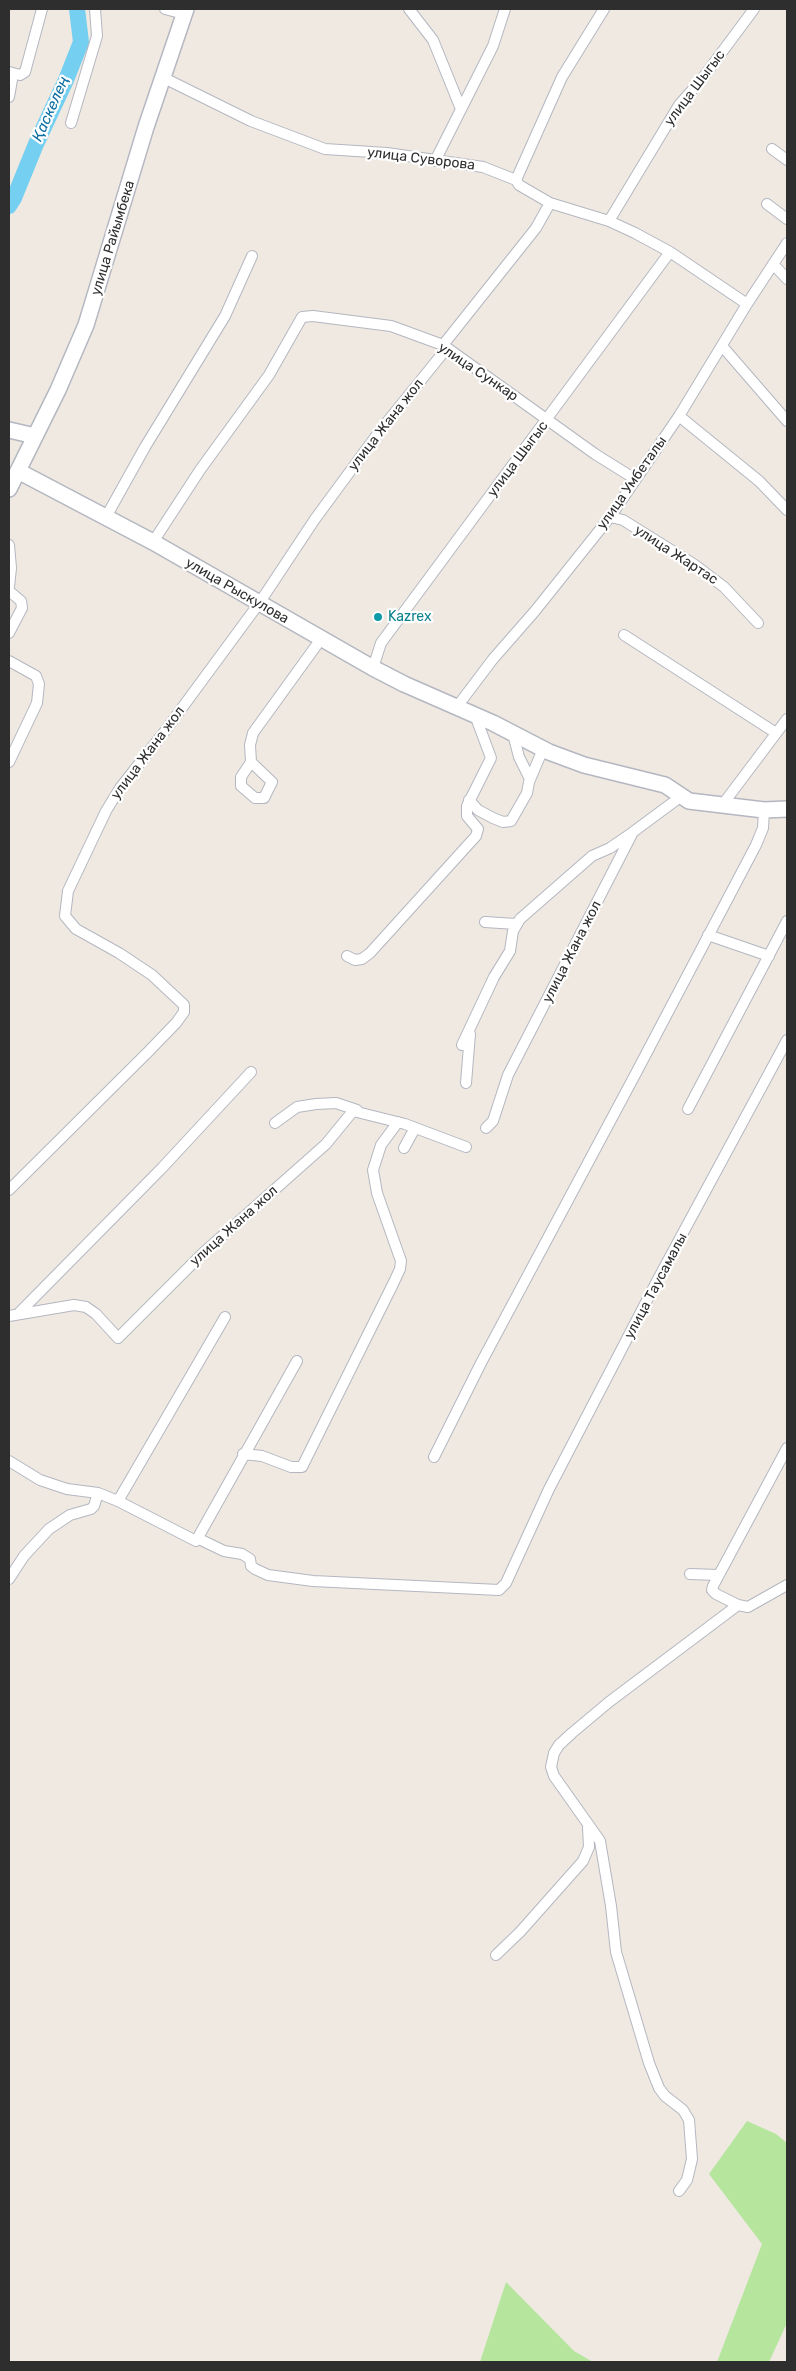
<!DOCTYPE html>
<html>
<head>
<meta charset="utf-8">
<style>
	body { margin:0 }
	#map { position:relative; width:796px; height:2371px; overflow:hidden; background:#efe9e1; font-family:Rubik,sans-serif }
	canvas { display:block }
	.frame { position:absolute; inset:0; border:10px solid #2e2e2e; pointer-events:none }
</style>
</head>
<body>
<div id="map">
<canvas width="796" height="2371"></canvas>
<div class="frame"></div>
</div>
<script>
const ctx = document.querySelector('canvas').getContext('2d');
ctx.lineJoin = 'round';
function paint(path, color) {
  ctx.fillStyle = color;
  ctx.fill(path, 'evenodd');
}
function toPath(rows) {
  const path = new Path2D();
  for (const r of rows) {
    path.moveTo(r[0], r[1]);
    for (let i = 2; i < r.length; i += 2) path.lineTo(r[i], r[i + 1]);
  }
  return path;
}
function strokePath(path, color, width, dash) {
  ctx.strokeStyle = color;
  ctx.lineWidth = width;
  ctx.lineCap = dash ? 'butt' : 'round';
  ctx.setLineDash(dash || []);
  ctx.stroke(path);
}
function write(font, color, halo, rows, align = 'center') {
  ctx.font = font + ' Rubik,sans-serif';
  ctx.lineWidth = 4.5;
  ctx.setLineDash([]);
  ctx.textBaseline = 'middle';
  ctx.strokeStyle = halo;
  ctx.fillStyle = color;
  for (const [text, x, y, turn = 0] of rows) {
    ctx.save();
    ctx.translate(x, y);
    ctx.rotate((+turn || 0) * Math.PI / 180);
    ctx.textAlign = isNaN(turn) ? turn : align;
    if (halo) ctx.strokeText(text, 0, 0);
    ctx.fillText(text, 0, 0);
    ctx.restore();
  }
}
paint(toPath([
	[747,2121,776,2134,787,2143,787,2323,769,2362,717,2362,762,2244,709,2174],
	[506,2282,574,2351,593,2362,480,2362]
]), '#b6e59e');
strokePath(toPath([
	[9,206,14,198,36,144,66,80,81,42,77,9]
]), '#75cff0', 16);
const street = toPath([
	[165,9,184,14],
	[409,9,433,40,461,109],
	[9,72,20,75,25,72,42,9],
	[164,78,251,121,325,149,387,153,483,167,516,180,519,185,550,203,609,221,635,233,670,252,747,304],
	[9,97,13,74],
	[71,123,97,36,95,9],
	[772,149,787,160],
	[435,161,493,46,505,9],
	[516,180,562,77,604,9],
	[767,204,787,219],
	[609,221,679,105,702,79,754,9],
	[773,264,787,279],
	[443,345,536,228,550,203],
	[722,346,787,421],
	[679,416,759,481,787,510],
	[106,517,145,447,225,316,252,256],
	[610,517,623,520,695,565,724,587,758,623],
	[153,542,200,470,269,375,302,317,313,316,391,326,443,345,595,454,635,479],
	[9,545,11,568,9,587],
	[9,591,21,601,22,608,9,633],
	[624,635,776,733],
	[9,661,36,676,39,684,37,703,9,762],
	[373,668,381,643,670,252],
	[456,708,493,659,535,611,610,517,679,416,747,304,787,243],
	[513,734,519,757,530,779],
	[251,762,241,777,241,786,255,798,264,798,272,782,251,762,250,745,253,733,321,639],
	[469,800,478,810,493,818,503,822,511,821,527,793,529,782,543,749],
	[723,804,787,719],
	[485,922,516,924],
	[708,935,769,956],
	[347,956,355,960,362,959,370,953,476,836,478,829,467,816,467,806,491,758,475,715],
	[462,1045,494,977,510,951,513,931,520,919,592,856,610,848,632,833],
	[466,1083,470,1034],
	[688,1109,787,921],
	[275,1123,297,1107,316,1104,336,1103,357,1110],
	[486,1128,493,1121,508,1075,633,832,683,795],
	[404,1148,415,1128],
	[9,1190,148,1052,176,1023,184,1012,184,1005,152,975,119,953,76,929,65,916,68,891,106,811,120,788,165,731,260,602,315,519,379,432,447,348],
	[18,1314,162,1168,251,1072],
	[9,1316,74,1305,86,1307,96,1314,118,1338,203,1253,326,1144,353,1111,405,1124,466,1147],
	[243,1454,262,1456,291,1467,302,1467,393,1284,400,1269,401,1261,377,1193,373,1170,381,1145,398,1122],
	[434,1457,481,1363,636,1073,756,845,763,828,764,810],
	[9,1461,40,1480,67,1489,98,1493,118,1501,196,1541,297,1361],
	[118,1501,225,1317],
	[197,1538,224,1551,242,1554,250,1559,251,1566,255,1569,268,1575,313,1581,499,1590,506,1583,549,1489,657,1281,787,1040],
	[690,1574,718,1575],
	[9,1579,24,1556,49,1529,70,1515,91,1509,94,1506,98,1493],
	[738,1605,748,1607,787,1585],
	[496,1955,520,1932,583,1861,589,1847,588,1827],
	[679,2191,687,2180,692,2159,689,2120,683,2110,665,2096,659,2088,649,2063,616,1952,611,1906,600,1841,554,1776,551,1767,554,1753,559,1745,572,1733,609,1702,738,1605,716,1594,712,1590,713,1586,787,1448]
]);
const secondary = toPath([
	[9,430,35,436],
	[18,471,153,542,373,668,404,684,493,723,549,752,584,765,665,785,689,801,764,810,787,809],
	[9,489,58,390,86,325,146,127,186,9]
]);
strokePath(street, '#b4b7c1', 12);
strokePath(secondary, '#b4b7c1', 18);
strokePath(street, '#fff', 10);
strokePath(secondary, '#fff', 15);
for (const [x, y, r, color] of [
	[378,617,5,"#0f9aa8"]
]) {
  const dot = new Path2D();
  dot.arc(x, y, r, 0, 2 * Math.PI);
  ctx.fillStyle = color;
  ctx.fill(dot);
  strokePath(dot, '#fff', 2);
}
write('14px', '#2e2e2e', '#fff', [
	["улица Шыгыс",695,88,-53],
	["улица Суворова",421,159,7],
	["улица Райымбека",113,238,-73],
	["улица Сункар",478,372,34],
	["улица Жана жол",386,425,-52],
	["улица Шыгыс",518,459,-53],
	["улица Умбеталы",632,483,-55],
	["улица Жартас",676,555,33],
	["улица Рыскулова",237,591,30],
	["улица Жана жол",148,753,-53],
	["улица Жана жол",572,952,-63],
	["улица Жана жол",234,1226,-42],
	["улица Таусамалы",656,1286,-62]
]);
write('14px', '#0d838f', '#fff', [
	["Kazrex",388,617]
], 'left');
write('italic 15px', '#0d6fa3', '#fff', [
	["Қаскелең",51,109,-66]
]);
</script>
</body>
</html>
